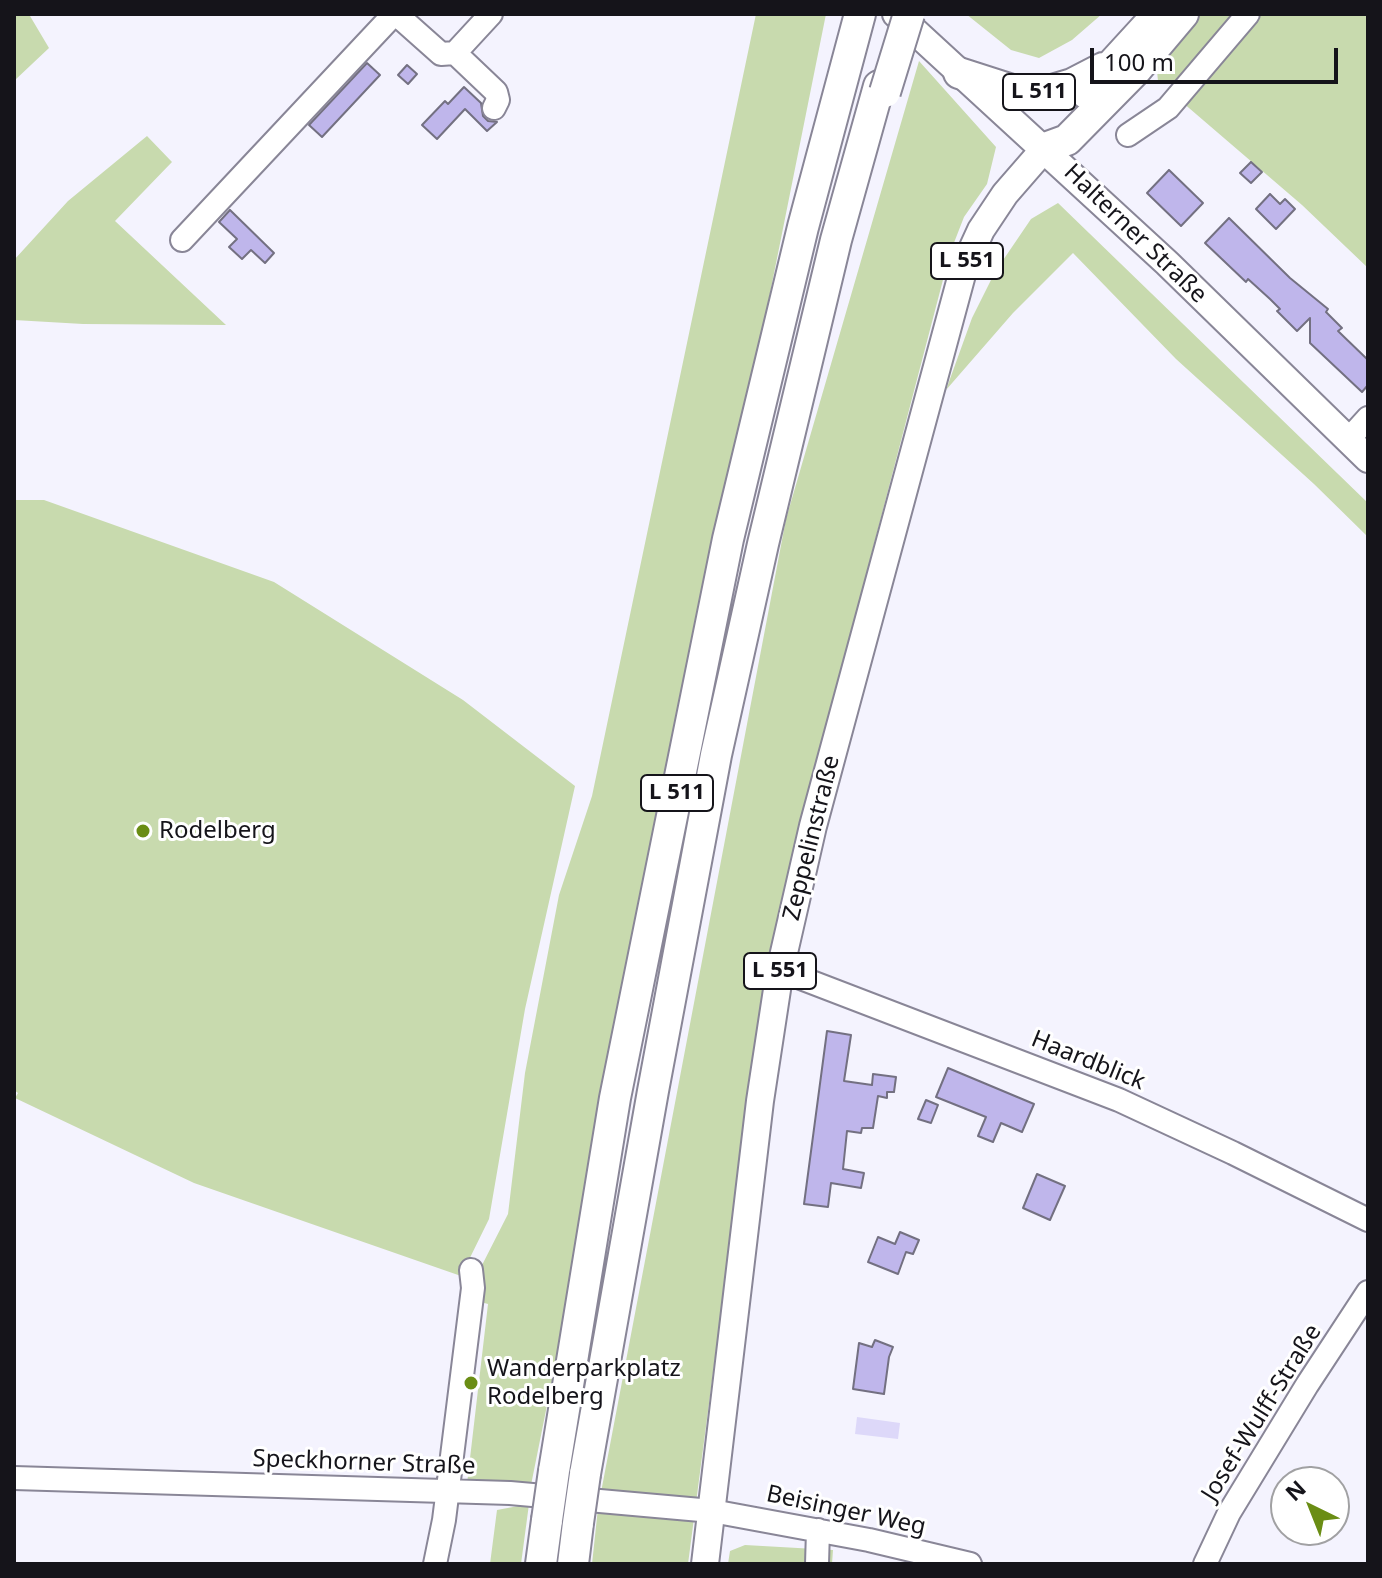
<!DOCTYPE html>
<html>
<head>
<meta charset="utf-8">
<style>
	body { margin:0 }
	#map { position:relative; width:1382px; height:1578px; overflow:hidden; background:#f4f3fe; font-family:"Noto Sans",sans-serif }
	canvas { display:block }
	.frame { position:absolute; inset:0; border:16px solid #15141a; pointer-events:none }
	.north { position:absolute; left:1270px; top:1466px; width:80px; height:80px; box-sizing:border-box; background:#fff; border:2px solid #a1a1a3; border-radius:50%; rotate:317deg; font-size:22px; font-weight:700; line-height:32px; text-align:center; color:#15141a }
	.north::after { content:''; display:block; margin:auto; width:28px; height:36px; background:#6a8d14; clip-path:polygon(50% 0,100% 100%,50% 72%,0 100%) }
	.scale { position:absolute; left:1090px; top:48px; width:248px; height:36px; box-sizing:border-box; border:4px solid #15141a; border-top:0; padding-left:10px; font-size:24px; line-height:28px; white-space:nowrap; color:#15141a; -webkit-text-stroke:6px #fff; paint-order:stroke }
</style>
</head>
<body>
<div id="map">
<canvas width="1382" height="1578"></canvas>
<div class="frame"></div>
<div class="north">N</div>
<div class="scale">100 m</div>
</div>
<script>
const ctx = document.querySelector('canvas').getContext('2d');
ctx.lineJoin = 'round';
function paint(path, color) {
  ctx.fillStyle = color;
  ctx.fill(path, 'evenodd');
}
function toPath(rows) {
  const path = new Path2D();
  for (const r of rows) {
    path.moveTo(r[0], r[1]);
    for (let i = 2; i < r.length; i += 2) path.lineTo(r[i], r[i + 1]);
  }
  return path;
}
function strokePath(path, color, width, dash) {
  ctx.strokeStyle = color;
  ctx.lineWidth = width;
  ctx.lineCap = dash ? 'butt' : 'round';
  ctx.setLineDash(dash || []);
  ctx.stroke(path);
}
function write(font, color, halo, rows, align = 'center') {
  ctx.font = font + ' "Noto Sans",sans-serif';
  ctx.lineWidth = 6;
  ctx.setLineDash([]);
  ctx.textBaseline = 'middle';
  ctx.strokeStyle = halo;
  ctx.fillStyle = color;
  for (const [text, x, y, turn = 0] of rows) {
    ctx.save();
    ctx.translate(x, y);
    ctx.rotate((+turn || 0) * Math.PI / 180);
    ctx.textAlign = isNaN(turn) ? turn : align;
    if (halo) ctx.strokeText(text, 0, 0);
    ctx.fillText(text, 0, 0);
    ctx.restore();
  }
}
paint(toPath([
	[14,14,30,16,49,48,14,81],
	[756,14,826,14,531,1485,467,1484,488,1304,477,1301,479,1271,508,1214,525,1073,559,895,592,796],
	[966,14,1102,14,1072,40,1039,58,1011,50],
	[1199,14,1368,14,1368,268,1302,205,1182,102,1181,81,1158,81,1157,71],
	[919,61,996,147,987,184,964,217,950,253,802,820,737,1189,688,1564,592,1564,598,1508,786,519],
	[147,136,172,162,115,221,226,325,83,324,14,320,14,260,68,201],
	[1058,203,1368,503,1368,537,1314,484,1176,359,1073,253,1013,313,946,390,972,318,995,272,1031,219],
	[14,500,44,500,274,582,463,700,575,786,525,1009,489,1219,461,1276,194,1183,15,1098,18,1093,14,1090],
	[529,1504,521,1564,490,1564,497,1510],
	[745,1545,833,1550,832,1564,728,1564,730,1551]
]), '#c8daae');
paint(toPath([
	[857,1417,900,1423,898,1439,855,1434]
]), '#ddd8f9');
const building = toPath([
	[367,63,380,75,322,137,309,125,367,63],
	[407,65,417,74,408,84,398,75,407,65],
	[464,87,481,103,483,116,488,121,497,122,487,131,465,109,437,139,422,125,445,101,448,104,464,87],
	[1251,162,1262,172,1251,183,1240,173,1251,162],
	[1169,170,1203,203,1181,226,1147,193,1169,170],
	[1270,194,1280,204,1285,199,1295,209,1276,229,1256,209,1270,194],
	[230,210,274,253,265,263,251,250,242,259,229,247,237,239,219,222,230,210],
	[1229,218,1290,278,1328,309,1326,312,1342,328,1338,331,1368,360,1368,385,1362,392,1310,343,1310,318,1297,331,1277,311,1280,309,1270,299,1248,279,1246,282,1205,243,1229,218],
	[827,1031,851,1035,844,1081,872,1085,873,1074,896,1077,894,1092,887,1092,887,1098,878,1096,873,1128,862,1128,861,1133,847,1131,843,1169,864,1173,861,1188,831,1183,828,1207,804,1204,827,1031],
	[948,1068,1034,1104,1022,1132,1001,1123,993,1142,978,1136,986,1117,936,1097,948,1068],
	[926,1100,938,1105,931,1123,918,1119,926,1100],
	[1037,1174,1065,1186,1050,1220,1023,1208,1037,1174],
	[900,1232,919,1240,913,1254,906,1252,898,1274,868,1262,878,1237,895,1244,900,1232],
	[875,1340,893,1347,889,1357,884,1394,853,1389,859,1343,872,1347,875,1340]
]);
paint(building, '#bfb6eb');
strokePath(building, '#737081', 2);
const minor = toPath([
	[396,14,441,54,455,53,491,14],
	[455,53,496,92,498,100,494,108],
	[1128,135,1168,108,1248,14],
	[182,240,394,14],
	[1348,440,1368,418],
	[780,970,1119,1100,1233,1153,1368,1220],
	[14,1478,510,1493,712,1511,869,1540,970,1564],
	[435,1564,444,1520,473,1288,471,1270],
	[817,1564,818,1530],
	[1205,1564,1229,1513,1307,1385,1368,1292]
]);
const major = toPath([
	[896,14,1167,263,1368,459],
	[705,1564,760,1101,780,970,813,826,964,267,981,230,1005,194,1045,148]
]);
const highway = toPath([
	[959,73,1015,91,1042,93,1072,84,1103,68],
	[1086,93,1151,22],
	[1045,148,1067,140,1135,71,1183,14],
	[554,1471,615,1098,728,539,803,227,860,14],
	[585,1474,653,1091,716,755,763,544,836,240,879,86],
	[541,1564,547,1520],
	[573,1564,578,1523]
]);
strokePath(minor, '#898697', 26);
strokePath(major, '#898697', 30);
strokePath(highway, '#898697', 34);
strokePath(minor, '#fff', 22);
strokePath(major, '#fff', 26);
strokePath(highway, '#fff', 30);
const highwayBridge = toPath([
	[885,92,909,14],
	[547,1520,554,1471],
	[578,1523,585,1474]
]);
strokePath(highwayBridge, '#898697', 34, []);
strokePath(highwayBridge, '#fff', 30);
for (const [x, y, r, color] of [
	[143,831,8,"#6a8d14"],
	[471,1383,8,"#6a8d14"]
]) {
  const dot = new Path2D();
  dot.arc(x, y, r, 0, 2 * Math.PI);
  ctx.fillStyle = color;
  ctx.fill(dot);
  strokePath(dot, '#fff', 3);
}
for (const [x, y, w] of [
	[1039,92,72],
	[967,261,72],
	[677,793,72],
	[780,971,72]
]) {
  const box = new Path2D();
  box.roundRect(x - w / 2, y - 18, w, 36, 6);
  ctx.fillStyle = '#fff';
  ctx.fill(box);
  strokePath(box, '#15141a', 2);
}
write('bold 22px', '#15141a', null, [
	["L 511",1039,92],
	["L 551",967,261],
	["L 511",677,793],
	["L 551",780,971]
]);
write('24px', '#15141a', '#fff', [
	["Halterner Straße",1135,234,44],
	["Zeppelinstraße",812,838,-76],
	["Haardblick",1088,1061,22],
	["Josef-Wulff-Straße",1262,1413,-58],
	["Speckhorner Straße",364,1463,2],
	["Beisinger Weg",846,1511,12]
]);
write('24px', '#15141a', '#fff', [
	["Rodelberg",159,831],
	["Wanderparkplatz",487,1369],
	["Rodelberg",487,1397]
], 'left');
</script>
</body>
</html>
